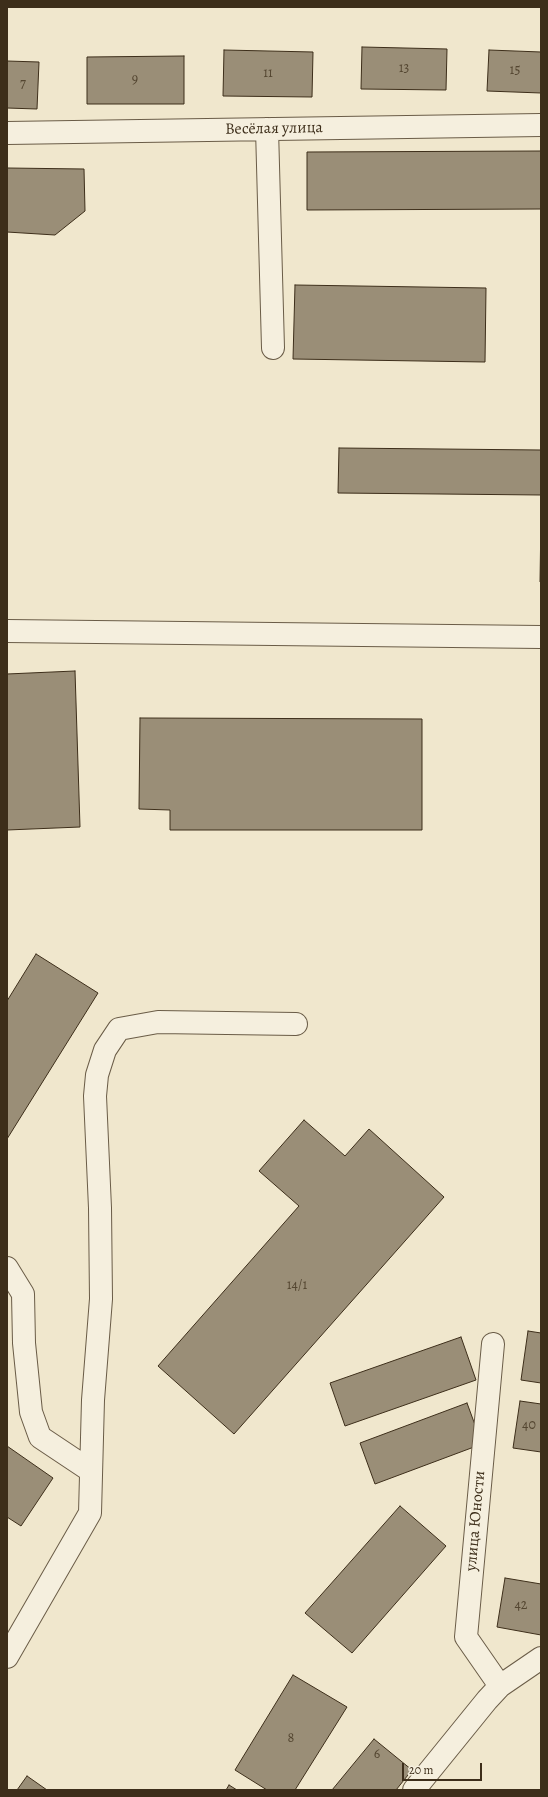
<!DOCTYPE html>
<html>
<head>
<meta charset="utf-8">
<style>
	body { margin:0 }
	#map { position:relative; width:548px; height:1797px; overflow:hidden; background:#f0e7cd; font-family:Alegreya,serif }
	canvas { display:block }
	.frame { position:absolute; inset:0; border:8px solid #3d2e1a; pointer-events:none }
	.scale { position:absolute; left:402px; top:1763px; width:80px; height:18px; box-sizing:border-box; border:2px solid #3d2e1a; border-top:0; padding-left:5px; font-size:12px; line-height:14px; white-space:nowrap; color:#3d2e1a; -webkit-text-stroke:3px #f5efde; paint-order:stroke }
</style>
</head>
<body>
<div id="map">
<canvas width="548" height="1797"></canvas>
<div class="frame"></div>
<div class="scale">20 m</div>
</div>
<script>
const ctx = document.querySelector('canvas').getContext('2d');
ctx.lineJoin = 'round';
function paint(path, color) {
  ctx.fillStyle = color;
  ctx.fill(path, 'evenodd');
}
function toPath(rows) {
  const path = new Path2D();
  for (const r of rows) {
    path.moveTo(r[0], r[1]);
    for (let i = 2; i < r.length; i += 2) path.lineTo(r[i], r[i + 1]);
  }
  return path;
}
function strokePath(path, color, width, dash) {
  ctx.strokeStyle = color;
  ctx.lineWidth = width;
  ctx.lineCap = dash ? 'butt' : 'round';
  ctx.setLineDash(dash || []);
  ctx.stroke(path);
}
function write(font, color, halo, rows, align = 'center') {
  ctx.font = font + ' Alegreya,serif';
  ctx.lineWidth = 4;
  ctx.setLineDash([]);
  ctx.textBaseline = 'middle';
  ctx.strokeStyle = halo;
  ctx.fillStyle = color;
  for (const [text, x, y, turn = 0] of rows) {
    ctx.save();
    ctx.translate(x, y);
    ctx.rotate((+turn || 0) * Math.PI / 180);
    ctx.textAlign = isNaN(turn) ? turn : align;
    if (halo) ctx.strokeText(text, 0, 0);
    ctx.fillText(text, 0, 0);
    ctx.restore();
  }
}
const building = toPath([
	[362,47,447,49,446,90,361,89,362,47],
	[224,50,313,52,312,97,223,96,224,50],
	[489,50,541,52,541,93,487,91,489,50],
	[184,56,184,104,87,104,87,57,184,56],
	[7,61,39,62,37,109,7,108,7,61],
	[541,151,541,209,307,210,307,152,541,151],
	[7,168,84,169,85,211,55,235,7,232,7,168],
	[295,285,486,288,485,362,293,359,295,285],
	[339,448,541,450,541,495,338,493,339,448],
	[541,517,541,582,540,582,541,517],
	[75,671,80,827,7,830,7,674,75,671],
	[140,718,422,719,422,830,170,830,170,810,139,809,140,718],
	[36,954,98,993,7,1139,7,1001,36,954],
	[304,1120,345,1156,369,1129,444,1197,234,1434,158,1366,299,1206,259,1171,304,1120],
	[528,1331,541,1333,541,1383,521,1380,528,1331],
	[461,1337,476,1380,345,1426,330,1383,461,1337],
	[520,1401,541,1404,541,1452,513,1448,520,1401],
	[467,1403,482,1444,375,1484,360,1443,467,1403],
	[7,1446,53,1478,21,1526,7,1517,7,1446],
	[400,1506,446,1546,352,1653,305,1613,400,1506],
	[505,1578,541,1584,541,1635,497,1627,505,1578],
	[293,1675,347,1707,295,1790,267,1790,235,1770,293,1675],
	[374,1739,412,1770,396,1790,332,1790,374,1739],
	[27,1776,47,1790,17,1790,27,1776],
	[229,1785,237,1790,226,1790,229,1785]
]);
paint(building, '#9a8e77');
strokePath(building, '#3d2e1a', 1);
const minor = toPath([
	[267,129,273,348],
	[7,133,541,125],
	[7,631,541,637],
	[7,1268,23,1294,24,1343,31,1412,40,1437,91,1471],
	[493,1344,466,1637,500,1686],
	[7,1657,90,1513,93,1400,101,1299,100,1208,95,1096,97,1075,105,1050,119,1029,158,1022,296,1024],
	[414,1790,487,1700,500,1686,541,1658]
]);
strokePath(minor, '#6a5c47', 24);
strokePath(minor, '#f5efde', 22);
write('14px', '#544631', null, [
	["13",404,69],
	["15",515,71],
	["11",268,74],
	["9",135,80],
	["7",23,85],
	["14/1",297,1286],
	["40",529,1426],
	["42",521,1606],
	["8",291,1739],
	["6",377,1755]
]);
write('16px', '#3d2e1a', '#f5efde', [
	["Весёлая улица",274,129,-1],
	["улица Юности",476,1521,-85]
]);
</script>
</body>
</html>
